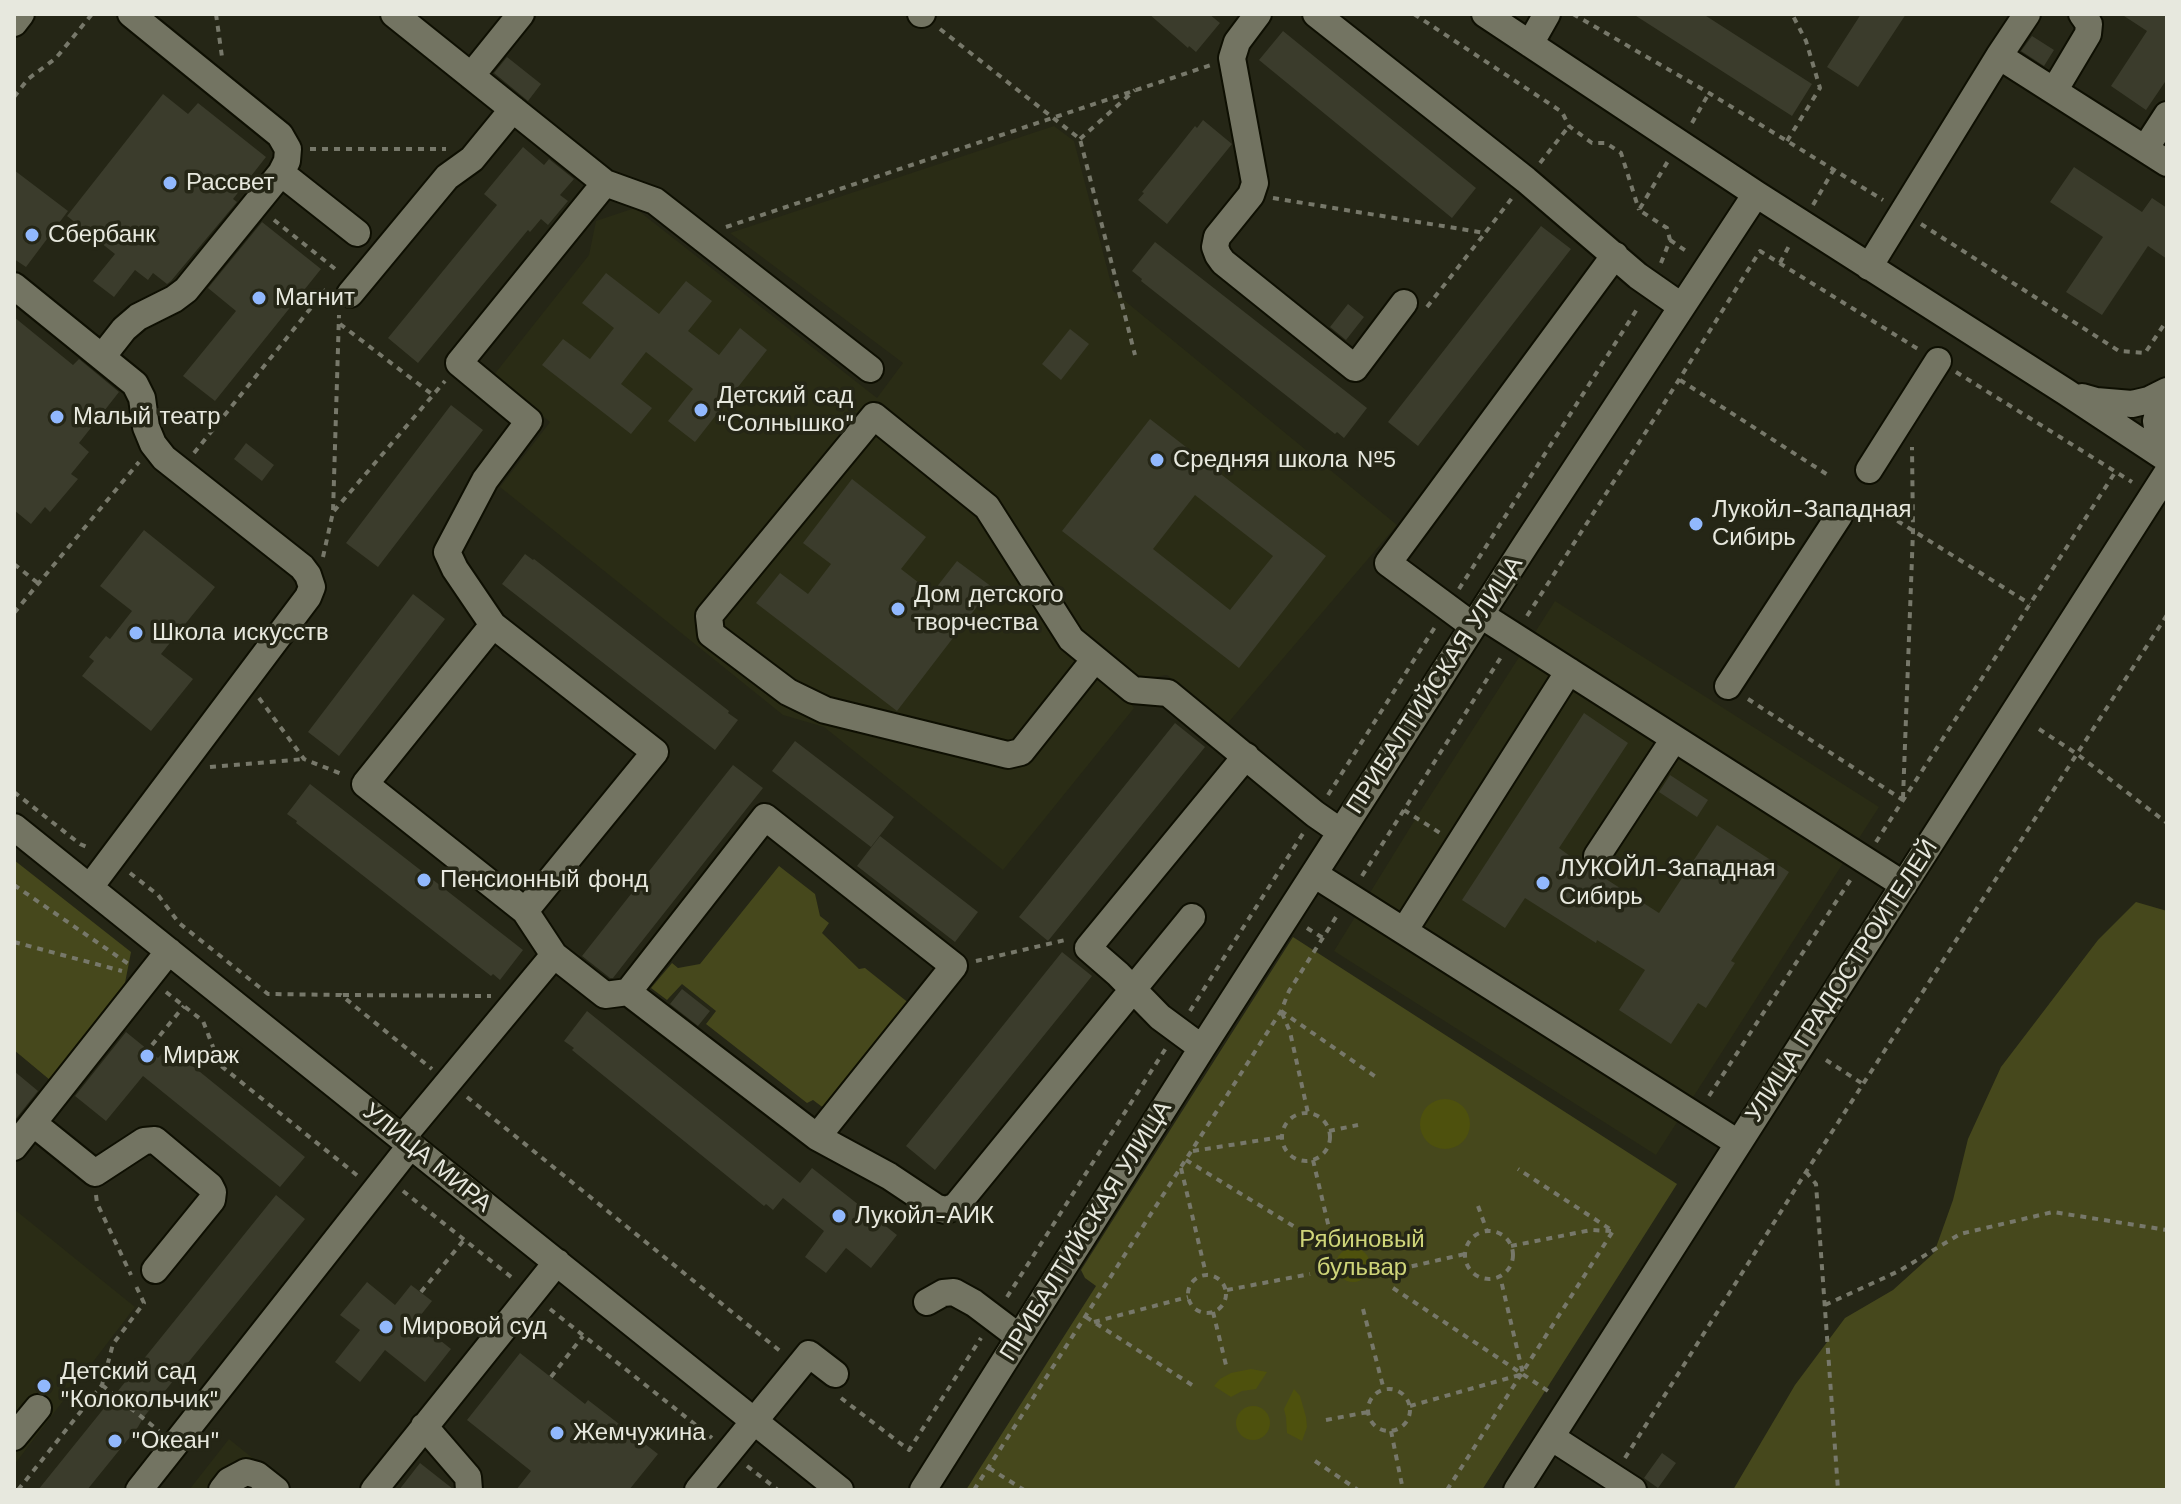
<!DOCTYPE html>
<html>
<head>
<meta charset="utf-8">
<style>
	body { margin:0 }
	#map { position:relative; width:2181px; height:1504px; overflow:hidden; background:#252616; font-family:"Work Sans",sans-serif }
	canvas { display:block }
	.frame { position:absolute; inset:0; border:16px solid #e7e8de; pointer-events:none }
</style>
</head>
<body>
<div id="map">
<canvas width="2181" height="1504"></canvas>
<div class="frame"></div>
</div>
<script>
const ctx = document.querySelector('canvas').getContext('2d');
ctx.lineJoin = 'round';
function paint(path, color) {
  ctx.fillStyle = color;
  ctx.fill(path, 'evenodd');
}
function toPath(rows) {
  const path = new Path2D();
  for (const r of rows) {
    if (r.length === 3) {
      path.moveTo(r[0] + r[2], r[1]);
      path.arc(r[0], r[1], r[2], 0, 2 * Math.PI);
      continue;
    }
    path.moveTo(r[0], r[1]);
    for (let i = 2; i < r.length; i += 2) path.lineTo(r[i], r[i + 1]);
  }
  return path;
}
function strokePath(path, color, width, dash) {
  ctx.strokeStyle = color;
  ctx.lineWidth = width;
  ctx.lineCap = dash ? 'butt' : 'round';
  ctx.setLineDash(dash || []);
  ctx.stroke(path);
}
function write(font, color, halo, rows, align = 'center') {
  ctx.font = font + ' "Work Sans",sans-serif';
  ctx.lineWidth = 7;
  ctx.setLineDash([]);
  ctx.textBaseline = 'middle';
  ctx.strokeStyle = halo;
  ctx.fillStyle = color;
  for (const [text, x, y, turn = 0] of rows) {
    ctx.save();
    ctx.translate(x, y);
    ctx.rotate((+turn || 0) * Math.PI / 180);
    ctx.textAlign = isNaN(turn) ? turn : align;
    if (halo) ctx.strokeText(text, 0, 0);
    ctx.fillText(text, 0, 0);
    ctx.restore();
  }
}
paint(toPath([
	[1054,126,1074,141,1113,291,1397,525,1227,724,1167,675,1142,679,1126,698,1134,708,1003,870,824,727,783,715,500,487,550,422,493,376,589,255,596,221,635,208,877,398,903,363,730,233],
	[1555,601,1879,807,1656,1155,1334,951,1416,818],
	[14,1209,135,1307,14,1465],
	[229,1439,292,1490,189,1490]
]), '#2a2c15');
paint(toPath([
	[14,860,131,952,125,983,50,1080,14,1050],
	[779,866,815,894,820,916,829,923,822,933,859,969,865,968,910,1004,825,1109,813,1100,807,1103,706,1024,716,1011,682,984,667,1000,651,988,672,963,678,968,700,964],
	[2136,902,2167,911,2167,1490,1733,1490,1795,1385,1845,1318,1893,1290,1934,1253,1953,1200,1968,1139,2001,1067,2098,940],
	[1293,937,1677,1184,1482,1490,966,1490,1096,1286,1085,1278,1081,1270]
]), '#46481c');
paint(toPath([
	[1445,1124,25],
	[1353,1265,17],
	[1251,1369,1267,1372,1256,1389,1242,1391,1231,1397,1214,1386,1220,1379,1231,1373],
	[1294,1389,1300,1396,1306,1417,1307,1427,1302,1441,1287,1433,1286,1417,1284,1409],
	[1253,1423,17]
]), '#4e510d');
paint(toPath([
	[1149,14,1209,14,1220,23,1196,52,1189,46,1188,48],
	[1633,14,1703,14,1812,84,1792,116],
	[1861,14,1906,14,1858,87,1827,67],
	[2121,14,2167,14,2167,79,2146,110,2111,86,2147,31],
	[1283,31,1476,188,1452,218,1259,60],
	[2032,36,2054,50,2044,66,2021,51],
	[507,57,541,84,528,101,494,73],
	[163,94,188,114,198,103,266,157,233,199,237,202,171,281,167,284,153,273,148,280,135,270,114,297,93,281,115,254,67,216],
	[1203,120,1232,144,1167,224,1138,200,1144,193,1142,192,1172,155,1195,126,1197,128],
	[523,147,544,165,549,159,574,179,560,195,568,201,548,225,541,219,530,232,528,230,418,363,388,338,497,205,484,194],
	[2074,167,2142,212,2152,198,2167,208,2167,259,2148,246,2102,315,2066,292,2103,237,2050,202],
	[14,170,68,211,26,267,14,259],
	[262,222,321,269,215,401,183,376,236,311,208,288],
	[1541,226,1571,249,1418,446,1388,422],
	[1155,242,1367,408,1344,438,1337,432,1335,434,1141,281,1142,279,1132,271],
	[606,273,659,314,686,281,712,301,688,331,719,355,740,328,767,350,695,442,668,421,693,389,646,352,621,384,652,408,631,434,542,365,563,339,590,359,614,328,582,303],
	[1348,304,1364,317,1346,340,1330,327],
	[14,317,73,365,79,359,119,392,79,443,89,452,71,474,78,479,50,512,45,507,31,524,14,510],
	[1070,329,1089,344,1061,380,1042,364],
	[451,405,483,430,378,567,346,543],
	[1150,419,1326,556,1239,668,1062,531],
	[1195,495,1273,556,1230,610,1153,549],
	[246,443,274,465,262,481,234,459],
	[852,479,926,537,901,569,932,593,957,561,992,587,897,711,756,603,780,573,808,594,831,564,803,543],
	[144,530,215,587,161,654,193,679,151,731,82,676,94,661,89,657,106,636,110,639,132,611,100,586],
	[525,554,533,560,534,559,729,711,728,713,738,720,715,750,502,584],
	[413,594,445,619,339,756,308,732],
	[1584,713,1628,743,1559,848,1589,870,1595,872,1659,913,1717,825,1789,872,1731,961,1735,963,1706,1008,1698,1003,1671,1044,1619,1010,1645,970,1597,940,1596,943,1525,898,1505,928,1462,900],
	[1175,723,1205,747,1048,941,1019,917],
	[795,741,894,817,871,847,772,771],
	[733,765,763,788,627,960,613,978,610,978,582,956],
	[1670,775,1708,800,1697,817,1659,792],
	[310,784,523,950,500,980,493,974,491,976,296,823,297,821,287,814],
	[880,836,978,912,955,942,857,866],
	[1062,952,1092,976,935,1170,906,1146],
	[682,989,710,1011,698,1026,670,1004],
	[587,1011,800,1183,812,1168,897,1235,871,1268,846,1248,826,1273,805,1257,824,1231,783,1198,773,1210,766,1204,764,1206,572,1050,574,1048,564,1041],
	[126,1032,158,1058,168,1046,305,1157,280,1187,143,1076,106,1121,75,1096],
	[14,1071,38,1091,14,1121],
	[276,1195,305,1219,143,1418,138,1427,87,1490,38,1490],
	[367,1282,395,1305,411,1285,432,1301,416,1321,451,1349,425,1382,385,1350,360,1382,335,1362,360,1330,340,1315],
	[520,1353,585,1404,588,1400,658,1454,629,1490,516,1490,531,1471,467,1420],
	[1662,1453,1676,1463,1658,1488,1644,1478],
	[420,1463,453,1489,453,1490,399,1490]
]), '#3b3c2c');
const minor = toPath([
	[394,14,605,183,655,201,870,369],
	[921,14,922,14],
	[1258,14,1237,42,1232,58,1255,183,1251,195,1217,237,1215,247,1218,255,1223,262,1355,368,1404,303],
	[1316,14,1526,180,1638,276,1681,306],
	[1485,14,1756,194,2066,392,2167,459],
	[2027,14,1999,56,2167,163],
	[14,23,21,14],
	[1530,44,1547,14],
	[471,76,521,14],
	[2054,91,2088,34,2089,24,2082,14],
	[2145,149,2167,115],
	[281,173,357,233],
	[1869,267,1999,56],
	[14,286,135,384,142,398,146,427,153,444,164,458,302,567,308,575,312,587,308,597,90,887],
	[350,294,447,177,472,159,513,109],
	[102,357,124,329,138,317,174,299,186,290,281,173,287,161,288,149,280,135,131,14],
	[2167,396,2159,410,2156,421,2160,445,2167,457],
	[2082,397,2096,401,2132,404,2149,400,2167,391],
	[1869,470,1938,361],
	[1481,615,1904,885],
	[493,625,455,569,447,552,485,480,529,421,459,363,605,183],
	[1473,626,1388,563,1615,255],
	[1095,659,1021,752,1008,755,825,710,788,692,711,634,709,616,874,416,987,507,1071,639,1133,690,1168,693,1315,814,1341,832],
	[1728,686,1839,516],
	[14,827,840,1490],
	[1597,856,1674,739],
	[1314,874,1738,1143],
	[1404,931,1569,671],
	[554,955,605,995,628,992,817,1137,954,966,765,817,628,992],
	[1202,1048,1160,1017,1118,974,1088,948,1246,756],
	[33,1123,95,1173,144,1141,155,1140,210,1186,213,1192,212,1200,155,1270],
	[817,1137,889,1176,937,1208,946,1210,956,1206,1192,917],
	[402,1138,554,955,525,911,365,784,493,625,655,752,525,911],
	[14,1147,169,951],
	[927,1302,943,1293,954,1292,974,1303,1019,1337],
	[424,1426,468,1477,469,1490],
	[14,1437,38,1408],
	[1551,1437,1633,1490],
	[139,1490,411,1145],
	[222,1490,229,1481,246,1472,257,1475,276,1490],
	[374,1490,557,1262],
	[698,1490,809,1354,835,1374],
	[923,1490,1202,1048,1526,544,1756,194],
	[1517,1490,2167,473]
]);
strokePath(minor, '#0e0f02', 30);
strokePath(toPath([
	[216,14,222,57],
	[1414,14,1562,112,1569,126,1592,143,1606,143,1621,153,1639,210],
	[1573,14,1709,93,1883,200],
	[940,29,1080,139,1135,355],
	[14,97,28,79,56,58,92,14],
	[1692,123,1709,93],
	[1080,139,1135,90],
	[1787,141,1820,88,1806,41,1792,14],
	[310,149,446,149],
	[1540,163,1569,126],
	[1273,198,1485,233,1512,198],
	[1813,205,1834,169],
	[274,220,339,272],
	[1921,224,2119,351,2145,353,2167,320],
	[726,227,1211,65],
	[1670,240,1689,253],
	[1661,263,1670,240,1667,228,1639,210,1668,161],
	[1780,263,1790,244],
	[1427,307,1485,233],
	[340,324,433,395],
	[1956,372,2132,482],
	[1680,380,1831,477],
	[194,453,327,288],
	[1877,508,2030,604],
	[334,511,445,381],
	[323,557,333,512,339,315],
	[14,564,39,584],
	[1459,589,1639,306],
	[14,613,139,462],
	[1527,616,1658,413,1760,251,1918,349],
	[259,698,304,759,344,775],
	[1748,699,1903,800],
	[2039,729,2077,754,2167,823],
	[210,767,304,759],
	[14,792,80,844,89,848],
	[1328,795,1435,627],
	[1903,798,1913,531,1912,447],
	[1404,810,1440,833],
	[1876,842,2116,471],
	[130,873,158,895,179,923,268,994,341,995,432,1069],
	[1362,876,1503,654],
	[14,885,130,965],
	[1307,928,1323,938],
	[14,942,122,971],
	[976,961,1065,940],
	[166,992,203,1021,220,1065,358,1176],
	[343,995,491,996],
	[1190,1011,1304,832],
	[1281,1011,1376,1077],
	[1282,1013,1290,1032,1308,1113],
	[152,1045,184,1006],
	[1826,1060,1863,1084],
	[1709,1096,1851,879],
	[467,1097,780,1351],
	[1306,1137,24],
	[1329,1131,1358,1125],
	[1193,1151,1281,1137],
	[1186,1160,1316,1240],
	[1313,1160,1329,1228],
	[1181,1168,1206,1274],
	[1806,1172,1816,1184,1838,1490],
	[403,1191,515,1280],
	[96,1195,97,1203,131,1275],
	[1478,1206,1487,1231],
	[1489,1255,24],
	[1511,1246,1591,1230,1611,1231],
	[1400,1269,1465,1254],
	[1207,1294,19],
	[1393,1288,1548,1391],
	[1227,1290,1310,1274],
	[421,1292,464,1240],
	[1007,1297,1166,1048],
	[1825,1305,1899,1271,1960,1234,2053,1212,2167,1230],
	[550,1309,712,1438],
	[1363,1309,1384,1390],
	[1213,1312,1226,1365],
	[1086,1317,1192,1385],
	[1094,1322,1188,1297],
	[551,1377,583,1336],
	[102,1385,159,1431],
	[1389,1410,21],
	[841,1398,909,1450,981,1338],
	[1410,1406,1523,1374,1500,1276],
	[1326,1420,1368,1412],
	[1391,1431,1403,1490],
	[1625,1458,1806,1172,2167,615],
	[1315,1461,1358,1490],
	[747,1466,778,1490],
	[989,1468,1024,1490],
	[18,1490,102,1385,113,1344,144,1303,136,1286],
	[974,1490,1281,1011,1289,991,1338,914],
	[1447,1490,1613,1231,1518,1169]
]), '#77786a', 4, [6, 6]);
strokePath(minor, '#737462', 26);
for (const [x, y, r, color] of [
	[170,183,8,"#91b8fd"],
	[32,235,8,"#91b8fd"],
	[259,298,8,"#91b8fd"],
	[701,410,8,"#91b8fd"],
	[57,417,8,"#91b8fd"],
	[1157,460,8,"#91b8fd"],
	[1696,524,8,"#91b8fd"],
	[898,609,8,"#91b8fd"],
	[136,633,8,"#91b8fd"],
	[424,880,8,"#91b8fd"],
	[1543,883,8,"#91b8fd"],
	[147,1056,8,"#91b8fd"],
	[839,1216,8,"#91b8fd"],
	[386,1327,8,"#91b8fd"],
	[44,1386,8,"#91b8fd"],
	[557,1433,8,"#91b8fd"],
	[115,1441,8,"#91b8fd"]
]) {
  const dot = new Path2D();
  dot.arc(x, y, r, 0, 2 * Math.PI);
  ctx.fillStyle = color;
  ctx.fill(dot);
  strokePath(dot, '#252616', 3);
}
write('24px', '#e7e8de', '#252616', [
	["Рассвет",186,183],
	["Сбербанк",48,235],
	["Магнит",275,298],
	["Детский сад",717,396],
	["\"Солнышко\"",717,424],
	["Малый театр",73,417],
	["Средняя школа №5",1173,460],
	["Лукойл-Западная",1712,510],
	["Сибирь",1712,538],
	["Дом детского",914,595],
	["творчества",914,623],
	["Школа искусств",152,633],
	["ЛУКОЙЛ-Западная",1559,869],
	["Сибирь",1559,897],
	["Пенсионный фонд",440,880],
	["Мираж",163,1056],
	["Лукойл-АИК",855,1216],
	["Мировой суд",402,1327],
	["Детский сад",60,1372],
	["\"Колокольчик\"",60,1400],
	["Жемчужина",573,1433],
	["\"Океан\"",131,1441]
], 'left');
write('24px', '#e7e8de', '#252616', [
	["ПРИБАЛТИЙСКАЯ УЛИЦА",1435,685,-57],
	["УЛИЦА ГРАДОСТРОИТЕЛЕЙ",1842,981,-57],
	["УЛИЦА МИРА",427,1158,39],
	["ПРИБАЛТИЙСКАЯ УЛИЦА",1086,1231,-58]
]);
write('24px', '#cfd579', '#252616', [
	["Рябиновый",1362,1240],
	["бульвар",1362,1268]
]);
</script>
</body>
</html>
